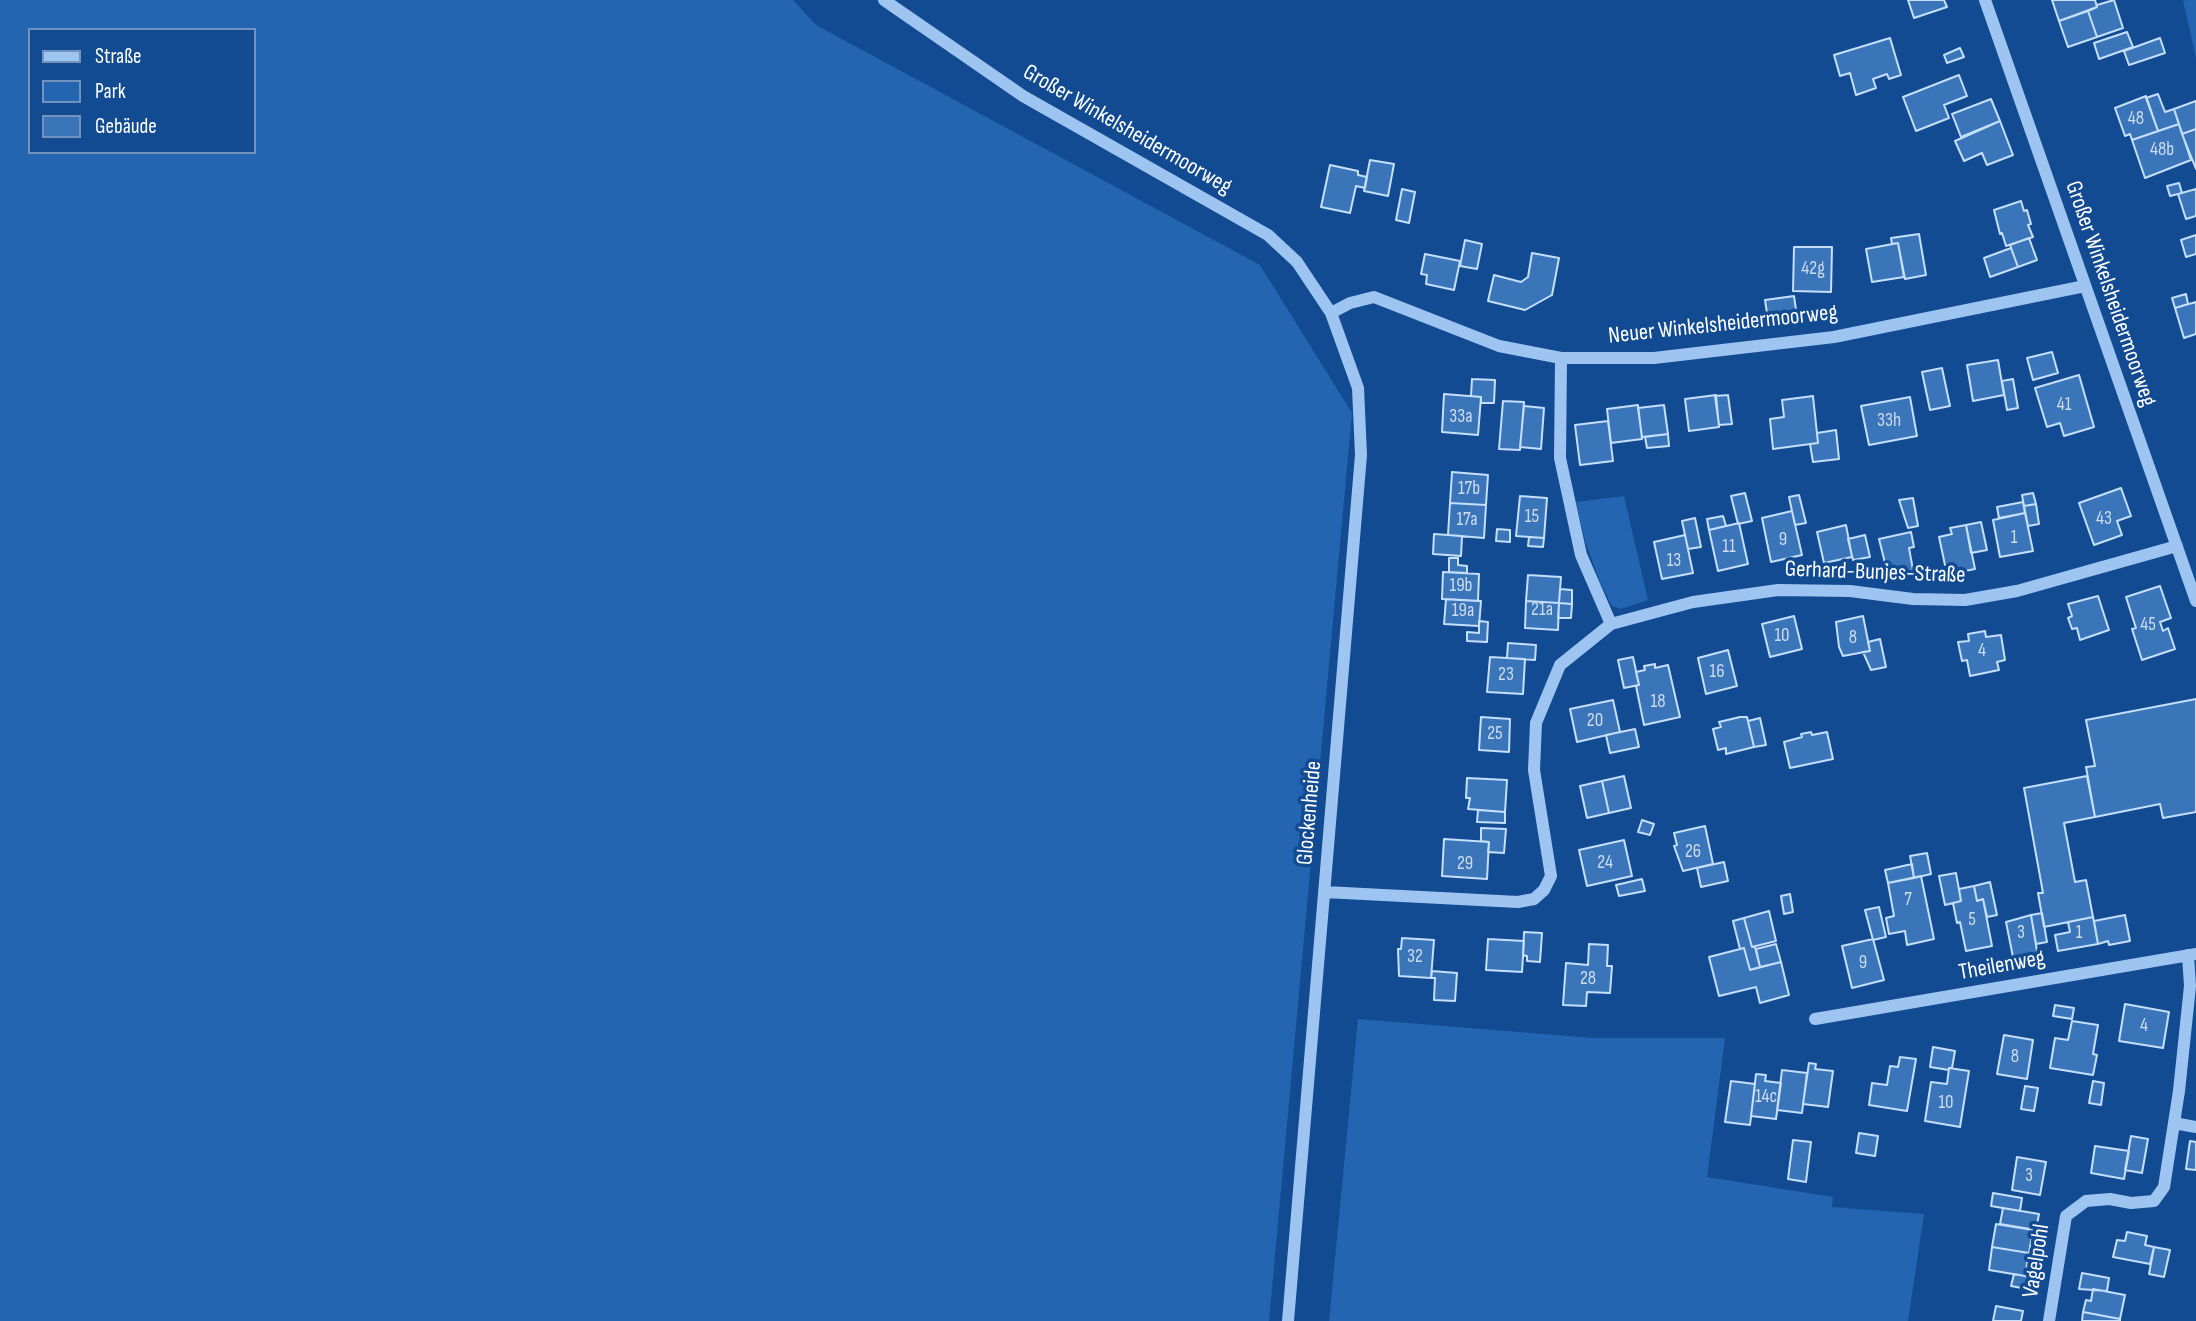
<!DOCTYPE html>
<html>
<head>
<meta charset="utf-8">
<style>
	body { margin:0 }
	#map { position:relative; width:2196px; height:1321px; overflow:hidden; background:#124b92; font-family:"Sofia Sans Condensed",sans-serif }
	canvas { display:block }
	.legend { position:absolute; left:28px; top:28px; width:228px; height:126px; box-sizing:border-box; background:#124b92; border:2px solid #7193be; margin:0; padding:9px 12px; list-style:none; font-size:21px; color:#fff }
	.legend li { display:flex; align-items:center; gap:14px; height:35px }
	.legend b { width:35px; border:2px solid #7193be }
</style>
</head>
<body>
<div id="map">
<canvas width="2196" height="1321"></canvas>
<ul class="legend">
<li><b style="height:9px;background:#9ec5f2"></b>Straße</li>
<li><b style="height:19px;background:#2365b1"></b>Park</li>
<li><b style="height:19px;background:#3a75ba"></b>Gebäude</li>
</ul>
</div>
<script>
const ctx = document.querySelector('canvas').getContext('2d');
ctx.lineJoin = 'round';
function paint(path, color) {
  ctx.fillStyle = color;
  ctx.fill(path, 'evenodd');
}
function toPath(rows) {
  const path = new Path2D();
  for (const r of rows) {
    path.moveTo(r[0], r[1]);
    for (let i = 2; i < r.length; i += 2) path.lineTo(r[i], r[i + 1]);
  }
  return path;
}
function strokePath(path, color, width, dash) {
  ctx.strokeStyle = color;
  ctx.lineWidth = width;
  ctx.lineCap = dash ? 'butt' : 'round';
  ctx.setLineDash(dash || []);
  ctx.stroke(path);
}
function write(font, color, halo, rows, align = 'center') {
  ctx.font = font + ' "Sofia Sans Condensed",sans-serif';
  ctx.lineWidth = 7;
  ctx.setLineDash([]);
  ctx.textBaseline = 'middle';
  ctx.strokeStyle = halo;
  ctx.fillStyle = color;
  for (const [text, x, y, turn = 0] of rows) {
    ctx.save();
    ctx.translate(x, y);
    ctx.rotate((+turn || 0) * Math.PI / 180);
    ctx.textAlign = isNaN(turn) ? turn : align;
    if (halo) ctx.strokeText(text, 0, 0);
    ctx.fillText(text, 0, 0);
    ctx.restore();
  }
}
paint(toPath([
	[0,0,793,0,816,25,1260,265,1352,413,1269,1321,0,1321],
	[30,30,254,30,254,152,30,152],
	[2183,0,2196,0,2196,58],
	[1624,496,1648,600,1621,609,1612,606,1600,582,1585,541,1576,502],
	[1358,1019,1593,1038,1725,1038,1707,1177,1833,1197,1832,1207,1924,1214,1908,1321,1329,1321]
]), '#2365b1');
const building = toPath([
	[1908,0,1944,0,1947,7,1914,18,1908,0],
	[2052,0,2095,0,2097,7,2059,21,2052,0],
	[2114,0,2123,28,2097,37,2088,11,2097,7,2097,5,2114,0],
	[2088,11,2097,37,2068,47,2059,21,2088,11],
	[2127,32,2133,47,2099,59,2094,43,2127,32],
	[1890,38,1901,75,1889,79,1887,74,1873,79,1876,88,1856,95,1850,73,1840,76,1834,55,1890,38],
	[2160,38,2165,53,2129,65,2124,51,2160,38],
	[1960,48,1964,57,1947,63,1944,55,1960,48],
	[1959,75,1967,96,1944,105,1949,118,1916,131,1903,97,1959,75],
	[2158,94,2165,112,2174,109,2179,124,2158,131,2146,98,2158,94],
	[2146,96,2158,131,2132,140,2130,134,2125,136,2115,108,2146,96],
	[1991,99,2000,121,1961,137,1952,114,1991,99],
	[2196,101,2196,129,2182,134,2174,109,2196,101],
	[2000,121,2013,155,1987,165,1982,153,1964,161,1955,141,2000,121],
	[2179,124,2191,160,2145,178,2132,140,2179,124],
	[2196,129,2196,169,2182,134,2196,129],
	[1370,160,1394,164,1388,196,1364,191,1370,160],
	[1330,165,1358,171,1358,175,1367,177,1365,188,1356,186,1350,213,1321,207,1330,165],
	[2179,183,2182,193,2170,196,2167,186,2179,183],
	[1402,189,1415,192,1409,223,1396,220,1402,189],
	[2196,189,2196,216,2186,219,2178,194,2196,189],
	[2021,201,2024,211,2027,210,2031,224,2028,225,2033,237,2006,246,2002,233,2000,234,1994,210,2021,201],
	[1919,234,1926,275,1905,279,1898,243,1892,244,1891,238,1919,234],
	[2196,235,2196,254,2186,257,2181,240,2196,235],
	[2029,238,2037,260,2018,267,2010,245,2029,238],
	[1465,240,1482,244,1477,269,1460,266,1465,240],
	[1898,243,1904,277,1872,282,1866,249,1898,243],
	[1794,247,1832,247,1831,292,1793,291,1794,247],
	[2011,248,2018,267,1990,277,1984,258,2011,248],
	[1532,253,1559,258,1552,295,1525,310,1488,301,1494,275,1521,282,1528,277,1532,253],
	[1425,254,1460,261,1454,290,1426,284,1427,275,1421,274,1425,254],
	[2186,294,2188,304,2175,308,2172,298,2186,294],
	[1794,296,1797,317,1768,320,1765,300,1794,296],
	[2196,302,2196,334,2184,338,2175,308,2196,302],
	[2052,352,2058,373,2033,380,2027,358,2052,352],
	[1998,360,2004,395,1973,401,1967,365,1998,360],
	[1942,368,1950,406,1930,410,1922,372,1942,368],
	[2079,375,2094,427,2064,436,2060,423,2047,427,2035,388,2079,375],
	[1472,379,1495,380,1494,403,1481,403,1481,397,1471,396,1472,379],
	[2013,379,2018,408,2007,410,2002,381,2013,379],
	[1444,394,1481,397,1478,435,1442,432,1444,394],
	[1716,395,1719,427,1689,431,1685,399,1716,395],
	[1728,395,1732,424,1719,425,1715,396,1728,395],
	[1813,396,1818,443,1773,449,1770,419,1784,417,1782,400,1813,396],
	[1910,397,1917,436,1869,445,1861,406,1910,397],
	[1503,401,1524,402,1520,450,1499,449,1503,401],
	[1638,405,1642,439,1611,443,1607,409,1638,405],
	[1664,405,1668,434,1642,437,1638,408,1664,405],
	[1524,406,1544,408,1541,449,1520,447,1524,406],
	[1608,421,1613,461,1580,465,1575,425,1608,421],
	[1836,430,1839,459,1813,462,1810,444,1818,443,1817,433,1836,430],
	[1668,434,1669,446,1647,448,1645,437,1668,434],
	[1452,472,1488,475,1486,505,1450,503,1452,472],
	[2121,488,2131,516,2117,521,2122,535,2094,545,2079,503,2121,488],
	[1745,493,1752,521,1738,524,1731,496,1745,493],
	[2033,493,2036,504,2024,506,2022,495,2033,493],
	[1799,495,1806,523,1795,525,1789,497,1799,495],
	[1520,496,1547,498,1544,538,1516,536,1520,496],
	[1913,498,1918,526,1908,528,1899,500,1913,498],
	[2023,502,2025,513,1999,518,1997,507,2023,502],
	[1450,503,1486,505,1484,538,1448,535,1450,503],
	[2036,504,2039,524,2028,526,2024,506,2036,504],
	[1792,511,1802,555,1771,562,1762,518,1792,511],
	[2025,513,2033,551,2000,557,1993,520,2025,513],
	[1723,516,1726,526,1709,530,1707,519,1723,516],
	[1695,518,1701,547,1688,549,1682,521,1695,518],
	[1981,522,1987,550,1971,553,1966,525,1981,522],
	[1739,523,1748,564,1718,571,1709,530,1739,523],
	[1846,525,1852,557,1824,563,1817,532,1846,525],
	[1966,525,1975,569,1950,574,1948,565,1945,565,1939,537,1952,534,1950,528,1966,525],
	[1497,529,1510,530,1510,542,1496,541,1497,529],
	[1911,532,1914,547,1909,548,1913,570,1888,575,1879,539,1911,532],
	[1434,534,1462,536,1461,556,1433,554,1434,534],
	[1685,535,1693,573,1662,579,1654,542,1685,535],
	[1865,535,1870,557,1853,560,1848,539,1865,535],
	[1529,537,1544,538,1543,547,1528,546,1529,537],
	[1449,558,1458,558,1458,565,1467,566,1467,573,1449,572,1449,558],
	[1443,572,1479,574,1478,601,1442,599,1443,572],
	[1528,575,1561,577,1559,603,1526,601,1528,575],
	[2160,586,2171,618,2160,622,2163,631,2168,628,2175,649,2142,660,2132,629,2136,628,2126,597,2160,586],
	[1560,589,1572,590,1572,604,1559,603,1560,589],
	[2098,596,2109,630,2080,640,2077,628,2072,629,2068,618,2072,616,2068,604,2098,596],
	[1446,599,1481,601,1479,626,1444,624,1446,599],
	[1526,601,1559,603,1558,630,1525,628,1526,601],
	[1559,603,1572,604,1571,618,1558,618,1559,603],
	[1794,616,1802,649,1770,657,1762,624,1794,616],
	[1863,616,1870,651,1843,656,1839,647,1836,622,1863,616],
	[1479,621,1488,622,1487,642,1467,641,1467,632,1479,633,1479,621],
	[1985,631,1986,637,2001,635,2005,660,1997,662,1999,670,1970,676,1967,660,1962,661,1958,642,1969,641,1968,634,1985,631],
	[1880,639,1886,667,1871,670,1863,652,1870,651,1868,642,1880,639],
	[1508,643,1536,645,1535,660,1507,658,1508,643],
	[1728,650,1737,686,1706,694,1698,658,1728,650],
	[1490,657,1525,659,1523,694,1487,692,1490,657],
	[1633,657,1639,685,1624,688,1618,660,1633,657],
	[1655,664,1655,668,1668,665,1680,717,1644,725,1636,686,1639,685,1636,672,1645,670,1644,666,1655,664],
	[2196,699,2196,812,2163,818,2160,804,2095,817,2086,767,2095,766,2086,720,2196,699],
	[1613,700,1620,732,1577,742,1570,709,1613,700],
	[1481,717,1510,719,1509,752,1479,750,1481,717],
	[1740,717,1747,717,1754,747,1726,754,1726,748,1718,750,1713,729,1721,727,1719,722,1740,717],
	[1760,718,1766,745,1754,747,1748,721,1760,718],
	[1635,729,1639,747,1610,753,1606,735,1635,729],
	[1811,732,1812,735,1827,732,1833,759,1790,768,1784,742,1802,737,1801,734,1811,732],
	[1624,776,1631,808,1609,813,1602,781,1624,776],
	[2087,776,2095,817,2064,823,2075,882,2086,880,2093,917,2044,927,2038,893,2043,893,2024,788,2087,776],
	[1467,778,1507,780,1505,812,1468,809,1470,798,1466,798,1467,778],
	[1602,781,1609,813,1587,818,1580,786,1602,781],
	[1478,810,1505,812,1505,823,1477,822,1478,810],
	[1642,820,1654,824,1650,835,1638,832,1642,820],
	[1705,826,1713,864,1683,871,1674,846,1677,845,1674,833,1705,826],
	[1481,828,1506,829,1504,853,1488,852,1489,842,1481,841,1481,828],
	[1444,839,1489,842,1487,879,1442,876,1444,839],
	[1624,840,1632,876,1587,886,1579,850,1624,840],
	[1927,853,1931,874,1914,878,1910,856,1927,853],
	[1724,862,1728,881,1701,887,1697,868,1724,862],
	[1912,864,1914,878,1888,883,1885,870,1912,864],
	[1956,873,1961,901,1945,905,1939,876,1956,873],
	[1921,876,1934,939,1907,945,1905,931,1889,934,1886,918,1894,916,1888,883,1921,876],
	[1642,879,1645,891,1619,896,1616,885,1642,879],
	[1990,882,1997,915,1987,917,1983,899,1977,901,1974,886,1990,882],
	[1974,886,1977,901,1983,899,1992,946,1966,951,1960,922,1957,923,1953,903,1961,901,1959,889,1974,886],
	[1790,894,1793,912,1784,914,1781,896,1790,894],
	[1879,907,1886,937,1873,940,1865,910,1879,907],
	[1769,911,1776,941,1752,947,1744,918,1769,911],
	[2042,913,2047,942,2036,944,2031,915,2042,913],
	[2031,915,2038,957,2014,962,2006,922,2031,915],
	[2125,915,2130,941,2109,945,2108,941,2098,944,2094,921,2125,915],
	[2093,917,2098,944,2058,951,2055,935,2070,932,2068,922,2093,917],
	[1744,918,1752,947,1755,947,1760,967,1750,970,1744,948,1740,949,1733,921,1744,918],
	[1524,932,1542,933,1540,962,1527,961,1527,956,1523,955,1524,932],
	[1402,938,1434,940,1431,978,1399,976,1398,949,1401,949,1402,938],
	[1488,939,1524,941,1522,972,1486,970,1488,939],
	[1873,939,1884,980,1852,988,1842,946,1873,939],
	[1589,944,1608,945,1607,966,1612,966,1610,993,1587,992,1586,1006,1563,1005,1566,963,1588,965,1589,944],
	[1776,944,1781,962,1760,967,1756,949,1776,944],
	[1744,948,1750,970,1781,962,1789,995,1760,1003,1756,987,1719,996,1709,957,1744,948],
	[1432,971,1457,973,1455,1001,1434,1000,1435,978,1431,978,1432,971],
	[2125,1004,2169,1012,2163,1048,2119,1041,2125,1004],
	[2055,1005,2074,1008,2072,1019,2053,1016,2055,1005],
	[2072,1021,2098,1025,2093,1054,2097,1055,2093,1075,2050,1068,2055,1038,2068,1040,2072,1021],
	[2004,1035,2033,1040,2027,1079,1997,1074,2004,1035],
	[1933,1047,1955,1051,1952,1068,1949,1068,1949,1070,1930,1067,1933,1047],
	[1900,1057,1916,1059,1907,1111,1869,1105,1872,1083,1887,1085,1890,1066,1898,1067,1900,1057],
	[1809,1063,1816,1064,1815,1069,1833,1071,1828,1107,1803,1104,1809,1063],
	[1949,1068,1969,1071,1960,1127,1925,1121,1931,1082,1947,1084,1949,1068],
	[1782,1070,1807,1073,1802,1113,1777,1110,1782,1070],
	[1756,1074,1766,1075,1765,1081,1781,1083,1776,1119,1751,1116,1756,1074],
	[1731,1081,1755,1084,1750,1125,1725,1122,1731,1081],
	[2093,1081,2104,1083,2101,1105,2089,1103,2093,1081],
	[2025,1086,2038,1088,2034,1111,2021,1109,2025,1086],
	[1859,1133,1878,1136,1875,1156,1856,1153,1859,1133],
	[2131,1136,2148,1139,2142,1173,2125,1170,2131,1136],
	[1793,1140,1811,1142,1806,1182,1788,1179,1793,1140],
	[2190,1141,2196,1142,2196,1170,2186,1169,2190,1141],
	[2095,1146,2129,1151,2124,1179,2091,1173,2095,1146],
	[2017,1157,2046,1162,2040,1195,2012,1190,2017,1157],
	[1993,1193,2022,1198,2020,1211,1991,1206,1993,1193],
	[2003,1208,2039,1214,2036,1230,2000,1224,2003,1208],
	[1996,1224,2033,1230,2029,1253,1992,1247,1996,1224],
	[2127,1232,2147,1236,2145,1245,2154,1247,2150,1264,2113,1257,2117,1240,2125,1241,2127,1232],
	[1992,1247,2029,1253,2025,1276,1989,1270,1992,1247],
	[2154,1247,2170,1250,2164,1277,2149,1274,2154,1247],
	[2082,1273,2109,1278,2107,1291,2079,1289,2082,1273],
	[2014,1274,2030,1277,2027,1289,2011,1286,2014,1274],
	[2093,1289,2125,1295,2120,1319,2083,1312,2086,1300,2091,1301,2093,1289],
	[1996,1306,2023,1311,2021,1321,1993,1321,1996,1306],
	[2083,1312,2120,1319,2120,1321,2082,1321,2083,1312]
]);
paint(building, '#3a75ba');
strokePath(building, '#c5dffd', 2);
strokePath(toPath([
	[884,0,1023,96,1268,235,1297,262,1331,313,1358,388,1361,455,1288,1321],
	[1985,0,2196,601],
	[1331,313,1350,303,1374,297,1499,346,1561,358,1654,358,1834,337,2085,286],
	[1561,358,1560,458,1581,555,1611,624],
	[1325,892,1518,902,1534,899,1544,890,1551,876,1534,770,1536,723,1560,665,1611,624,1693,602,1778,590,1850,591,1913,599,1965,600,2017,591,2177,546],
	[1815,1019,2196,954],
	[2174,1123,2196,1127],
	[2049,1321,2066,1216,2086,1201,2110,1199,2131,1203,2154,1201,2164,1187,2179,1091,2190,986,2188,955]
]), '#9ec5f2', 12);
write('19px', '#cedcee', null, [
	["48",2136,119],
	["48b",2162,150],
	["42g",1813,269],
	["41",2064,405],
	["33a",1461,417],
	["33h",1889,421],
	["17b",1469,489],
	["15",1532,517],
	["43",2104,519],
	["17a",1467,520],
	["1",2014,538],
	["9",1783,540],
	["11",1729,547],
	["13",1674,561],
	["19b",1461,586],
	["21a",1542,610],
	["19a",1463,611],
	["45",2148,625],
	["10",1782,636],
	["8",1853,638],
	["4",1982,651],
	["16",1717,672],
	["23",1506,675],
	["18",1658,702],
	["20",1595,721],
	["25",1495,734],
	["26",1693,852],
	["24",1605,863],
	["29",1465,864],
	["7",1908,900],
	["5",1972,920],
	["3",2021,933],
	["1",2079,933],
	["32",1415,957],
	["9",1863,963],
	["28",1588,979],
	["4",2144,1026],
	["8",2015,1057],
	["14c",1766,1097],
	["10",1946,1103],
	["3",2029,1176]
]);
write('23px', '#fff', '#124b92', [
	["Großer Winkelsheidermoorweg",1127,130,30],
	["Großer Winkelsheidermoorweg",2110,294,71],
	["Neuer Winkelsheidermoorweg",1723,325,-6],
	["Gerhard-Bunjes-Straße",1875,573,2],
	["Glockenheide",1310,813,-85],
	["Theilenweg",2002,966,-10],
	["Vagelpohl",2037,1261,-81]
]);
</script>
</body>
</html>
